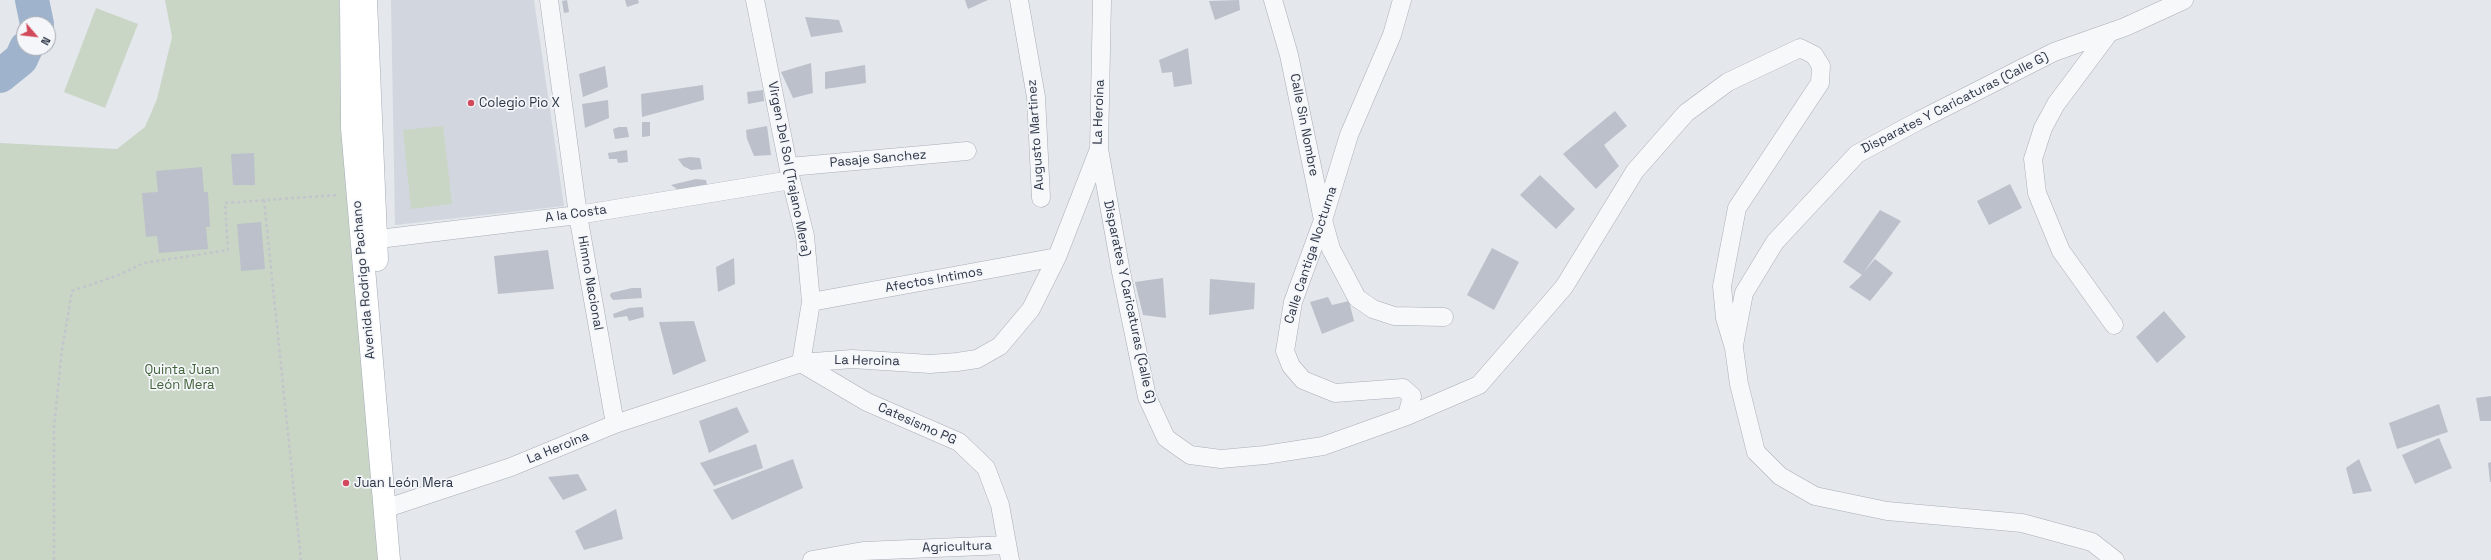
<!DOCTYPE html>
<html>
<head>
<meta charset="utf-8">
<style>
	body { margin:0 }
	#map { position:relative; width:2491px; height:560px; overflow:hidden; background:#e4e7ec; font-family:"Space Grotesk",sans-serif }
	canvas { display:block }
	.north { position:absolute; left:16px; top:16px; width:40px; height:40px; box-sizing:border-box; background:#f4f6f9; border:1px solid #a4a8b1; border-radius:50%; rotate:118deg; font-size:11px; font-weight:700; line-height:16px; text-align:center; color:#2b3445 }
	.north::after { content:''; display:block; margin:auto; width:14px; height:18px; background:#d1495b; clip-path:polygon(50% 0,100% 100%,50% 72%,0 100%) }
</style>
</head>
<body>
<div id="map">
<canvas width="2491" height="560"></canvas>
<div class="north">N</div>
</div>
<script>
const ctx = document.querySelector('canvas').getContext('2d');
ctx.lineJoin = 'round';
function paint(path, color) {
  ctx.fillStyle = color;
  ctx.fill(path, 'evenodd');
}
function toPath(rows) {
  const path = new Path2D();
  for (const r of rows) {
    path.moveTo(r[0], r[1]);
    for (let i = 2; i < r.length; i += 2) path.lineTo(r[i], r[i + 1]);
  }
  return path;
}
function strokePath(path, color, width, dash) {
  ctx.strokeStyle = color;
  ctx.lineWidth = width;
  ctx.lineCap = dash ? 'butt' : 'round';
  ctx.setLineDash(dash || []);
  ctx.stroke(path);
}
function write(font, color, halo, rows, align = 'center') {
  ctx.font = font + ' "Space Grotesk",sans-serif';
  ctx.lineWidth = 3.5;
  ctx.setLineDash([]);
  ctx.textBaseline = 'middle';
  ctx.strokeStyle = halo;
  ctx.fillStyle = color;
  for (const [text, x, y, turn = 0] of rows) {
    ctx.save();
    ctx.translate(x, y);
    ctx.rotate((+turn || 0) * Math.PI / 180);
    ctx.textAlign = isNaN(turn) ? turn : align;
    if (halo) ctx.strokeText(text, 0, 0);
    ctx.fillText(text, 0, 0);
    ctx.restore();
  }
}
paint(toPath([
	[391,0,534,0,564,206,395,225]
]), '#d2d6de');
paint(toPath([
	[165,0,339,0,344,131,381,560,0,560,0,143,117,149,145,127,157,99,172,37],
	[96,8,138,24,105,108,64,92],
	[443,126,452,204,411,209,403,130]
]), '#c9d6c5');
strokePath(toPath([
	[32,0,37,24],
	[0,76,21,59,26,48]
]), '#9fb4cc', 34);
paint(toPath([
	[567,0,569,12,564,13,562,1],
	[625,0,638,0,639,3,627,7],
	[965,0,988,0,968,9],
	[1239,0,1240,10,1215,20,1209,1],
	[805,17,839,20,843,32,811,37],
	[1188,48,1192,84,1174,87,1172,72,1162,73,1159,60],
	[811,63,813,93,793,98,781,72],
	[865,65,866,83,825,89,825,72],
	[605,66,608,87,583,97,579,74],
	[703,85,704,100,642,117,641,94],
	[763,90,764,101,748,104,747,92],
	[608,100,609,118,585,128,582,104],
	[1615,111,1627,126,1604,145,1619,166,1596,189,1563,154],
	[642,122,650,122,650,136,642,137],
	[767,126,771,155,754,156,747,139,746,130],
	[619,127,627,127,629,137,615,139,613,129],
	[627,150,628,162,618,163,617,159,609,159,608,153],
	[254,153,255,185,233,185,231,154],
	[690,157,700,158,702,169,691,170,683,166,678,159],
	[202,167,204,192,208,192,210,227,206,227,208,249,159,253,157,236,146,237,142,193,158,192,156,171],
	[1540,175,1575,209,1556,229,1520,195],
	[696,179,706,180,708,191,676,195,677,189,671,185],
	[2010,184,2022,208,1989,225,1977,201],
	[1880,210,1901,221,1863,273,1875,259,1893,273,1870,301,1849,287,1862,275,1843,262],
	[261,222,265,269,241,271,237,224],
	[1492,248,1519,262,1494,310,1467,295],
	[548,250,554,289,498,294,494,256],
	[734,258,735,284,718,292,716,267],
	[1163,278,1166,318,1143,315,1135,282],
	[1210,279,1255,283,1254,309,1209,315],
	[632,288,641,288,642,298,613,300,610,296,611,293],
	[1328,297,1332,305,1349,301,1354,321,1322,334,1310,302],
	[643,307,644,317,629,321,627,316,614,318,613,314,629,308],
	[2164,311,2186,337,2157,363,2136,337],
	[694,321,706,361,673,375,659,322],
	[2491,396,2491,421,2480,421,2476,398],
	[2439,404,2448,432,2397,449,2389,423],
	[737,407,749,432,709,453,699,421],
	[2439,438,2452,468,2415,484,2402,455],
	[756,444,763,468,714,486,700,463],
	[793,459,803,488,732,520,713,490],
	[2359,459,2372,491,2353,494,2346,468],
	[2491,462,2491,482,2490,482,2488,463],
	[578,474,587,490,563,500,548,477],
	[616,509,623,539,584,550,575,531]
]), '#bbc0ca');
const minor = toPath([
	[549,0,578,215,615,424],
	[755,0,791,180,805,236,811,302,801,363,867,402,959,442,986,468,1000,505,1010,560],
	[1019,0,1036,97,1041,198],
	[1273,0,1289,55,1323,220,1331,249,1357,298,1373,309,1394,316,1444,317],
	[1402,0,1392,35,1349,135,1323,220,1293,302,1285,351,1291,366,1303,380,1335,393,1403,388,1412,396,1407,416],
	[2109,33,2056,104,2043,128,2033,159,2037,193,2061,251,2114,325],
	[1099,149,1121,272,1147,397,1166,438,1190,455,1221,459,1265,455,1323,446,1407,416,1479,385,1564,287,1635,171,1686,113,1728,82,1800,48,1814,55,1821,66,1820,83,1737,208,1722,286,1725,318,1734,348,1739,384,1756,452,1780,476,1815,496,1887,511,2022,523,2092,542,2115,560],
	[789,167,967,151],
	[362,241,578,215,791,180],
	[811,302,1057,257],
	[1734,345,1744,293,1775,242,1857,154,1920,120,2054,52,2125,27,2184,0],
	[384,509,511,467,615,424,801,363,852,359,930,364,957,362,977,359,1000,346,1031,309,1057,257,1099,149,1102,0],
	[812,560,863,551,1007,545]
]);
const major = toPath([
	[351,0,352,128,389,560],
	[366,0,377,260]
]);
strokePath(minor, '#a9aeb7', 19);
strokePath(major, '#a3abb8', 23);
strokePath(toPath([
	[264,200,301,560],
	[54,560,54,426,62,350,72,291,119,275,144,263,228,250,225,203,338,195]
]), '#c2c5cb', 2.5, [3, 3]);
strokePath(minor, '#f7f8fa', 18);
strokePath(major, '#fff', 22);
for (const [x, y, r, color] of [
	[471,103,4,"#d1495b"],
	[346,483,4,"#d1495b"]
]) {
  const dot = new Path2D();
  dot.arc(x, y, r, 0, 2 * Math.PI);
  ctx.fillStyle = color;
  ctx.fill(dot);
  strokePath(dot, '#f4f6f9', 1.5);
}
write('13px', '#2b3445', '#f4f6f9', [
	["Colegio Pio X",479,103],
	["Juan León Mera",354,483]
], 'left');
write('13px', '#2b3445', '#f4f6f9', [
	["Disparates Y Caricaturas (Calle G)",1955,103,-27],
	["La Heroina",1099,112,-88],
	["Calle Sin Nombre",1304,125,79],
	["Augusto Martinez",1036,135,-94],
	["Pasaje Sanchez",878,159,-5],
	["Virgen Del Sol (Trajano Mera)",789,169,79],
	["A la Costa",576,214,-8],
	["Calle Cantiga Nocturna",1311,255,-72],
	["Avenida Rodrigo Pachano",364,280,-95],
	["Afectos Intimos",934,280,-10],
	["Himno Nacional",590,283,80],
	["Disparates Y Caricaturas (Calle G)",1129,302,78],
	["La Heroina",867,361,1],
	["Catesismo PG",917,424,24],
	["La Heroina",558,448,-22],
	["Agricultura",957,547,-2]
]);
write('13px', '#3f6138', '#f4f6f9', [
	["Quinta Juan",182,370],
	["León Mera",182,385]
]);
</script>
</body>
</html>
